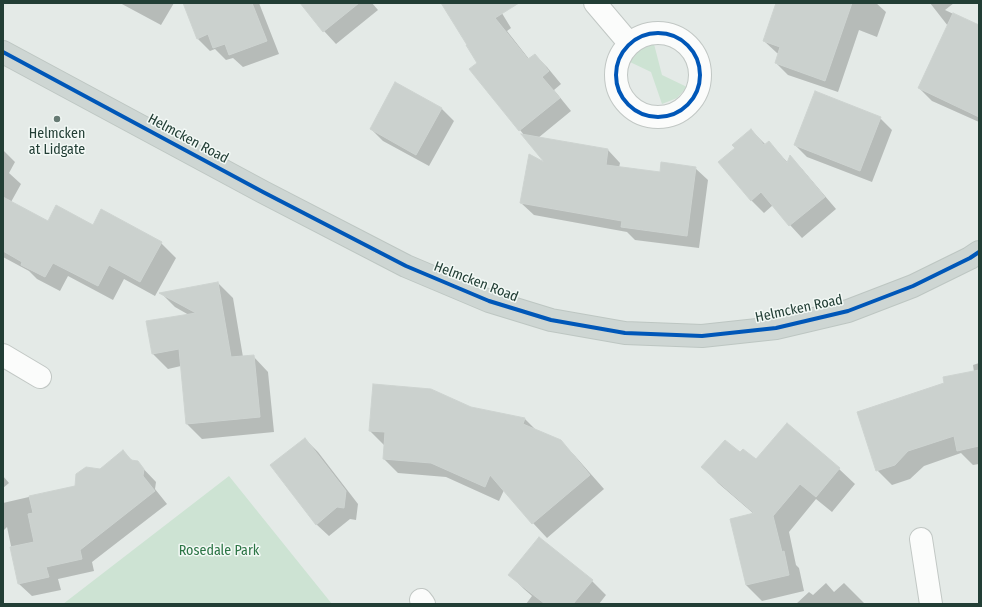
<!DOCTYPE html>
<html>
<head>
<meta charset="utf-8">
<style>
	body { margin:0 }
	#map { position:relative; width:982px; height:607px; overflow:hidden; background:#e4eae7; font-family:"Fira Sans Condensed",sans-serif }
	canvas { display:block }
	.frame { position:absolute; inset:0; border:4px solid #223e35; pointer-events:none }
</style>
</head>
<body>
<div id="map">
<canvas width="982" height="607"></canvas>
<div class="frame"></div>
</div>
<script>
const ctx = document.querySelector('canvas').getContext('2d');
ctx.lineJoin = 'round';
function paint(path, color) {
  ctx.fillStyle = color;
  ctx.fill(path, 'evenodd');
}
function toPath(rows) {
  const path = new Path2D();
  for (const r of rows) {
    if (r.length === 3) {
      path.moveTo(r[0] + r[2], r[1]);
      path.arc(r[0], r[1], r[2], 0, 2 * Math.PI);
      continue;
    }
    path.moveTo(r[0], r[1]);
    for (let i = 2; i < r.length; i += 2) path.lineTo(r[i], r[i + 1]);
  }
  return path;
}
function strokePath(path, color, width, dash) {
  ctx.strokeStyle = color;
  ctx.lineWidth = width;
  ctx.lineCap = dash ? 'butt' : 'round';
  ctx.setLineDash(dash || []);
  ctx.stroke(path);
}
function write(font, color, halo, rows, align = 'center') {
  ctx.font = font + ' "Fira Sans Condensed",sans-serif';
  ctx.lineWidth = 3;
  ctx.setLineDash([]);
  ctx.textBaseline = 'middle';
  ctx.strokeStyle = halo;
  ctx.fillStyle = color;
  for (const [text, x, y, turn = 0] of rows) {
    ctx.save();
    ctx.translate(x, y);
    ctx.rotate((+turn || 0) * Math.PI / 180);
    ctx.textAlign = isNaN(turn) ? turn : align;
    if (halo) ctx.strokeText(text, 0, 0);
    ctx.fillText(text, 0, 0);
    ctx.restore();
  }
}
paint(toPath([
	[654,44,662,75,687,87,677,98,662,104,651,72,630,62,639,50],
	[229,476,332,604,63,604]
]), '#cde3d3');
paint(toPath([
	[120,3,174,3,161,25],
	[184,3,259,3,279,54,243,67,233,58,226,60,215,49,210,51,197,38],
	[301,3,372,3,378,10,336,44,324,31],
	[442,3,506,3,500,10,511,28,507,31,529,59,535,55,547,67,561,84,554,90,571,111,538,138,608,150,620,163,619,168,661,173,695,168,708,180,699,248,635,240,627,232,534,215,521,203,548,166,524,135,520,130,468,45],
	[794,3,876,3,886,12,877,37,859,30,838,92,788,75,776,63,779,54,777,53,764,41],
	[930,3,954,3,945,10,979,26,979,122,932,101,919,88,948,26],
	[441,108,454,121,429,166,383,141,371,129],
	[880,118,892,130,872,182,807,157,795,145],
	[751,130,766,145,769,142,788,163,790,157,802,169,836,209,802,238,790,225,773,205,764,213,751,200,736,148],
	[3,150,15,162,9,173,21,184,11,202,48,222,93,226,161,243,176,258,155,296,124,279,113,300,68,276,60,291,37,279,29,271,3,257],
	[218,283,233,298,243,357,253,356,268,372,274,432,202,439,187,424,181,366,168,369,153,354,189,315,175,307,161,293],
	[979,363,979,464,973,465,961,453,924,466,910,479,892,485,877,470,974,372,973,365],
	[471,408,525,419,536,430,560,441,575,456,604,489,547,538,533,523,504,490,499,501,446,477,398,473,384,459,385,446,370,431],
	[305,439,318,452,358,504,356,520,350,519,329,536,316,524],
	[123,452,133,461,137,462,156,482,155,489,167,504,92,562,94,571,58,579,61,590,32,596,19,584,7,527,3,531,3,503,76,486,100,470],
	[740,453,756,461,839,469,855,484,832,512,816,499,789,532,796,565,799,568,804,591,762,601,746,585,731,519,754,514,718,483,703,467],
	[3,476,9,483,3,488],
	[510,575,592,581,606,595,599,604,526,604,532,596,524,589],
	[826,583,834,592,844,583,865,604,796,604,809,592,813,595]
]), '#0003');
const building = toPath([
	[183,3,252,3,267,41,229,55,225,44,213,48,208,34,197,39,183,3],
	[300,3,359,3,323,32,300,3],
	[441,3,519,3,495,18,528,59,535,54,549,71,542,77,560,98,519,131,469,69,477,63,466,45,467,45,441,3],
	[776,3,852,3,825,81,775,63,780,47,763,41,776,3],
	[953,13,979,25,979,117,918,88,953,13],
	[395,82,442,108,416,155,370,129,395,82],
	[815,91,881,117,860,171,794,145,815,91],
	[751,129,764,145,769,141,787,163,790,155,825,197,789,226,761,192,751,201,718,162,735,148,732,145,751,129],
	[521,134,608,149,606,165,660,172,661,162,696,167,687,236,621,227,622,221,520,203,529,154,544,162,521,134],
	[3,197,48,221,56,205,93,225,101,209,162,242,140,282,109,265,98,286,53,263,45,277,21,265,22,262,3,251,3,197],
	[218,282,231,357,254,355,260,417,186,424,179,349,152,354,146,321,196,313,159,293,218,282],
	[979,370,979,446,957,451,954,436,908,451,895,465,876,471,857,412,944,383,943,377,979,370],
	[373,384,431,389,471,407,525,418,523,424,561,440,590,475,532,524,490,475,485,487,431,463,383,459,385,432,369,431,373,384],
	[787,423,840,468,816,497,800,484,773,516,782,552,784,551,789,575,746,585,730,519,754,513,701,467,725,440,740,452,743,449,756,459,787,423],
	[305,438,346,491,344,508,337,507,316,525,270,465,305,438],
	[123,450,131,460,138,461,144,469,143,476,155,491,80,550,82,559,46,567,49,577,18,584,10,547,34,542,28,514,33,513,29,496,75,486,76,474,86,467,100,469,123,450],
	[539,537,593,580,573,604,545,604,508,575,539,537]
]);
paint(building, '#cbd1ce');
strokePath(building, '#cdd3d0', 1);
const minor = toPath([
	[595,3,629,43],
	[658,75,42],
	[3,355,40,377],
	[921,539,931,604],
	[421,600,424,604]
]);
const major = toPath([
	[3,52,263,192,406,266,489,301,551,320,625,333,702,336,776,328,848,311,913,286,970,258,979,252]
]);
strokePath(minor, '#c1c7c4', 24);
strokePath(major, '#bdc6c2', 24);
strokePath(minor, '#fbfcfb', 22);
strokePath(major, '#ced6d3', 22);
strokePath(toPath([
	[658,75,42],
	[3,52,263,192,406,266,489,301,551,320,625,333,702,336,776,328,848,311,913,286,970,258,979,252]
]), '#0057b8', 4);
for (const [x, y, r, color] of [
	[57,119,4,"#667a73"]
]) {
  const dot = new Path2D();
  dot.arc(x, y, r, 0, 2 * Math.PI);
  ctx.fillStyle = color;
  ctx.fill(dot);
  strokePath(dot, '#f3f9f6', 1.5);
}
write('14px', '#223e35', '#f3f9f6', [
	["Helmcken",57,134],
	["at Lidgate",57,150]
]);
write('14px', '#223e35', '#f3f9f6', [
	["Helmcken Road",188,139,28],
	["Helmcken Road",476,282,21],
	["Helmcken Road",799,309,-12]
]);
write('14px', '#2c7545', '#f3f9f6', [
	["Rosedale Park",219,551]
]);
</script>
</body>
</html>
